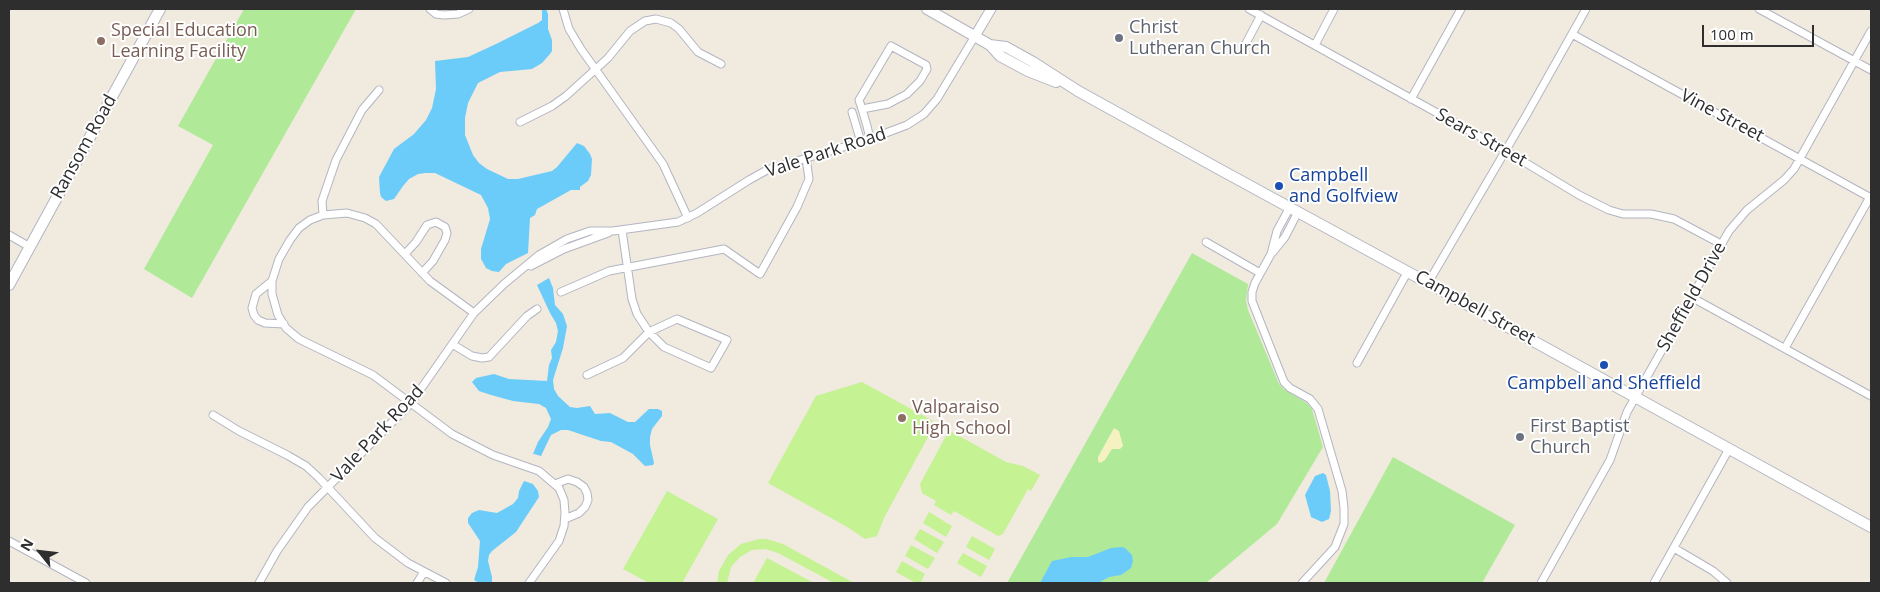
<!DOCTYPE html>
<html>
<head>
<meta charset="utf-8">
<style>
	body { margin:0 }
	#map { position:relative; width:1880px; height:592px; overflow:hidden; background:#f0eadf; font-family:"Open Sans",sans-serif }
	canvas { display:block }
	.frame { position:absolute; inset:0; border:10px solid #2e2e2e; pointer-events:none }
	.north { position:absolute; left:15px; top:527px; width:50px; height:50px; -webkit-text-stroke:4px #fff; paint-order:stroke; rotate:299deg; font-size:14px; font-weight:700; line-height:20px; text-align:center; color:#2e2e2e }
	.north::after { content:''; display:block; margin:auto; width:18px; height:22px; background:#2e2e2e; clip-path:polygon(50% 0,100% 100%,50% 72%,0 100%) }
	.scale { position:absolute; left:1702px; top:25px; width:112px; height:22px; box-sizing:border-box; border:2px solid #2e2e2e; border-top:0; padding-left:6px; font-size:15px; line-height:18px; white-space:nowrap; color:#2e2e2e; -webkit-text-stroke:4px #fff; paint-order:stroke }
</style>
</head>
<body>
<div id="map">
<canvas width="1880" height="592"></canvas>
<div class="frame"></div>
<div class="north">N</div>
<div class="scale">100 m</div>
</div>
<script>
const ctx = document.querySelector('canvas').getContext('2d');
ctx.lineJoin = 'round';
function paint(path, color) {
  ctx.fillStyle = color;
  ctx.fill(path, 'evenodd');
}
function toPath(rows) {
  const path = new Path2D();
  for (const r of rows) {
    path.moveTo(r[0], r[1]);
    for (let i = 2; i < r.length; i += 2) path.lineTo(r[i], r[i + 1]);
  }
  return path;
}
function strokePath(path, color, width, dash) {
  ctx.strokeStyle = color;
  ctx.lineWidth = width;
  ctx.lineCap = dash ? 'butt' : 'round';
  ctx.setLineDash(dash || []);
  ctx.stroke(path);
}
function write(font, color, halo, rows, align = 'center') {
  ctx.font = font + ' "Open Sans",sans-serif';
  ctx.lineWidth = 4;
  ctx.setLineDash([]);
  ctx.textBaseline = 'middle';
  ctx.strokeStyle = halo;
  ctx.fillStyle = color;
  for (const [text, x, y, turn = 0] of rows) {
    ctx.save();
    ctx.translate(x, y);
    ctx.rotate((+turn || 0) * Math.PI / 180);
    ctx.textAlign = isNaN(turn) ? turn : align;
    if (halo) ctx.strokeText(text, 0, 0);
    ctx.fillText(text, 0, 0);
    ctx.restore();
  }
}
paint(toPath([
	[244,9,356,9,192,298,144,269,213,145,178,126],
	[1192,253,1248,284,1246,301,1248,310,1279,384,1284,389,1308,404,1312,409,1323,447,1277,524,1206,583,1007,583],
	[1393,457,1515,525,1482,583,1324,583]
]), '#b0ea98');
paint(toPath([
	[1114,428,1119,431,1123,446,1120,449,1112,449,1105,460,1100,463,1098,461,1098,457]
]), '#f6f1c1');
paint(toPath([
	[862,382,933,421,934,426,884,518,877,536,865,539,849,528,768,483,816,396],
	[952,432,1006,462,1023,466,1040,475,1031,491,1028,489,1003,534,998,536,954,511,951,515,934,505,936,501,922,493,920,484,947,434],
	[667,491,718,519,682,583,649,583,623,569],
	[929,512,952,526,946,537,923,523],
	[920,529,944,542,937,553,914,539],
	[972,536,995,549,989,560,966,547],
	[759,539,767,539,783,544,854,583,834,583,778,553,765,549,752,550,740,557,731,567,727,583,717,583,719,571,728,555,741,544],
	[911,545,935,558,928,569,905,556],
	[963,553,987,566,981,577,957,563],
	[767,558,814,583,753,583],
	[902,561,925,574,920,583,916,583,896,572]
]), '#c5f293');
paint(toPath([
	[546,9,548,14,548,29,552,40,552,51,550,54,542,63,532,69,500,72,478,83,468,103,465,118,465,135,473,155,479,163,487,169,508,179,518,179,552,171,557,167,577,143,584,146,590,154,592,159,591,175,588,181,580,187,580,190,571,190,537,209,535,215,530,218,528,253,506,264,499,272,492,271,486,268,481,259,481,249,490,219,488,208,481,195,435,173,426,173,418,174,409,179,403,186,394,199,386,201,381,197,380,193,379,177,394,149,414,134,426,120,432,108,436,89,435,61,468,57,496,44,538,23,542,20,542,10],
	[549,278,553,288,555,305,563,314,567,326,563,348,553,380,554,389,558,396,570,407,577,408,590,406,595,414,610,413,628,422,635,422,649,409,658,409,662,411,662,416,652,429,650,437,650,445,654,463,653,465,645,466,633,454,611,442,601,441,568,430,561,430,551,435,541,456,534,454,533,454,538,442,548,427,551,419,546,408,539,404,513,401,491,395,479,391,472,382,476,378,494,374,509,379,547,381,549,365,552,358,551,350,556,342,558,331,556,323,550,313,537,285],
	[1323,473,1326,475,1330,491,1331,511,1329,519,1322,522,1311,517,1305,495,1315,476],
	[524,481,533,484,538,491,539,497,516,532,492,551,489,555,488,561,492,577,492,582,490,583,479,583,474,580,478,567,480,541,468,523,468,518,472,513,479,510,497,513,513,504,518,498,519,491],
	[1122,547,1125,548,1132,555,1133,561,1131,568,1121,575,1109,577,1098,583,1040,583,1052,561,1071,557,1088,557,1111,548]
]), '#6bccf9');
const minor = toPath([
	[430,9,436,14,444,15,458,14,469,9],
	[563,9,569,29,581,49,663,164,688,218],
	[1249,9,1506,151,1579,195,1609,210,1623,214,1651,214,1674,219,1721,244],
	[1759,9,1871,70],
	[1572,34,1871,198],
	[1315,45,1334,9],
	[1244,47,1261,15],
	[1411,99,1461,9],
	[862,109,888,104,907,94,920,81,927,69,926,65,891,46,859,100,862,109,867,126,870,139],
	[852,112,861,142],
	[520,122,552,106,566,96,608,58,630,31,645,21,656,19,671,23,679,29,698,52,721,64],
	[1290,207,1277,231,1271,254,1255,283,1252,292,1252,301,1284,382,1290,388,1310,399,1318,409,1342,491,1344,508,1344,524,1335,547,1302,583],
	[323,215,322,201,336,160,362,110,379,90],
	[9,235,30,247],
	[1206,242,1260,273],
	[1273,252,1285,237,1298,212],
	[405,254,416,242,427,225,436,222,445,227,447,233,445,240,433,261,422,273],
	[531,266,564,249,608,233],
	[272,281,256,294,252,308,254,315,258,320,265,323,284,324],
	[1428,283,1527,114,1586,9],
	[561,292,609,271,724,249,760,274,797,207,809,179,806,158],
	[1691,297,1871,396],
	[474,313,430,281,376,224,365,218,347,213,323,215,310,220,299,228,290,240,279,259,272,281,272,294,278,315,286,328,299,339,373,375,452,434,493,455,539,471,559,488,564,500,565,513,564,526,559,541,529,583],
	[452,344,472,356,482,358,489,357,527,316,537,309],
	[1785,348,1870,197],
	[1357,363,1408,271],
	[587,375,623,358,649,332,677,319,727,340,711,368,664,347,649,332,637,314,632,299,622,230],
	[213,415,239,431,287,455,306,466,319,478,375,538,408,563,446,583],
	[555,484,568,479,577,482,584,487,587,493,588,500,585,507,579,513,565,519],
	[9,541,86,583],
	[1674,548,1713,571,1727,583],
	[259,583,277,551,308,507,411,403,474,313,504,284,539,255,567,239,590,231,613,231,678,222,697,213,749,180,767,170,870,139,907,125,924,114,937,99,975,36],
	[417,583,424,572],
	[1541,583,1610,460,1627,412,1729,231,1747,210,1784,180,1794,169,1871,31],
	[1654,583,1729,449]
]);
const tertiary = toPath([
	[975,36,991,9]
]);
const secondary = toPath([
	[927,9,990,45,1000,56,1028,71,1056,82],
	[990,45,1006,47,1033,62,1078,91,1219,169,1428,283,1871,527],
	[9,285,160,9]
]);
strokePath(minor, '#b3b5c2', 9);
strokePath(tertiary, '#b3b5c2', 11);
strokePath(secondary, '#b3b5c2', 12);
strokePath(minor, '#fff', 7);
strokePath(tertiary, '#fff', 9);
strokePath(secondary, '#fff', 10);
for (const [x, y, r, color] of [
	[1119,38,5,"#6b7280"],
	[101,41,5,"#8d6e63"],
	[1279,186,5,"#1a4fb4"],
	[1604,365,5,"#1a4fb4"],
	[902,418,5,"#8d6e63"],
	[1520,437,5,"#6b7280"]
]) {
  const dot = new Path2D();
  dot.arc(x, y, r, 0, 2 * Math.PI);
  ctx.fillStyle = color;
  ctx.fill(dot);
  strokePath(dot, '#fff', 2);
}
write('18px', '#5b616d', '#fff', [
	["Christ",1129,28],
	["Lutheran Church",1129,49],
	["First Baptist",1530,427],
	["Church",1530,448]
], 'left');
write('18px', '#785e54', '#fff', [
	["Special Education",111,31],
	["Learning Facility",111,52],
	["Valparaiso",912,408],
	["High School",912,429]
], 'left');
write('18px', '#2e2e2e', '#fff', [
	["Vine Street",1722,116,28],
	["Sears Street",1481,138,29],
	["Ransom Road",84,147,-61],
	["Vale Park Road",826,153,-18],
	["Sheffield Drive",1692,297,-61],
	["Campbell Street",1475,308,29],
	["Vale Park Road",378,434,-47]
]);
write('18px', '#164399', '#fff', [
	["Campbell",1289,176],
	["and Golfview",1289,197],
	["Campbell and Sheffield",1604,384,"center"]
], 'left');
</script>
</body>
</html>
